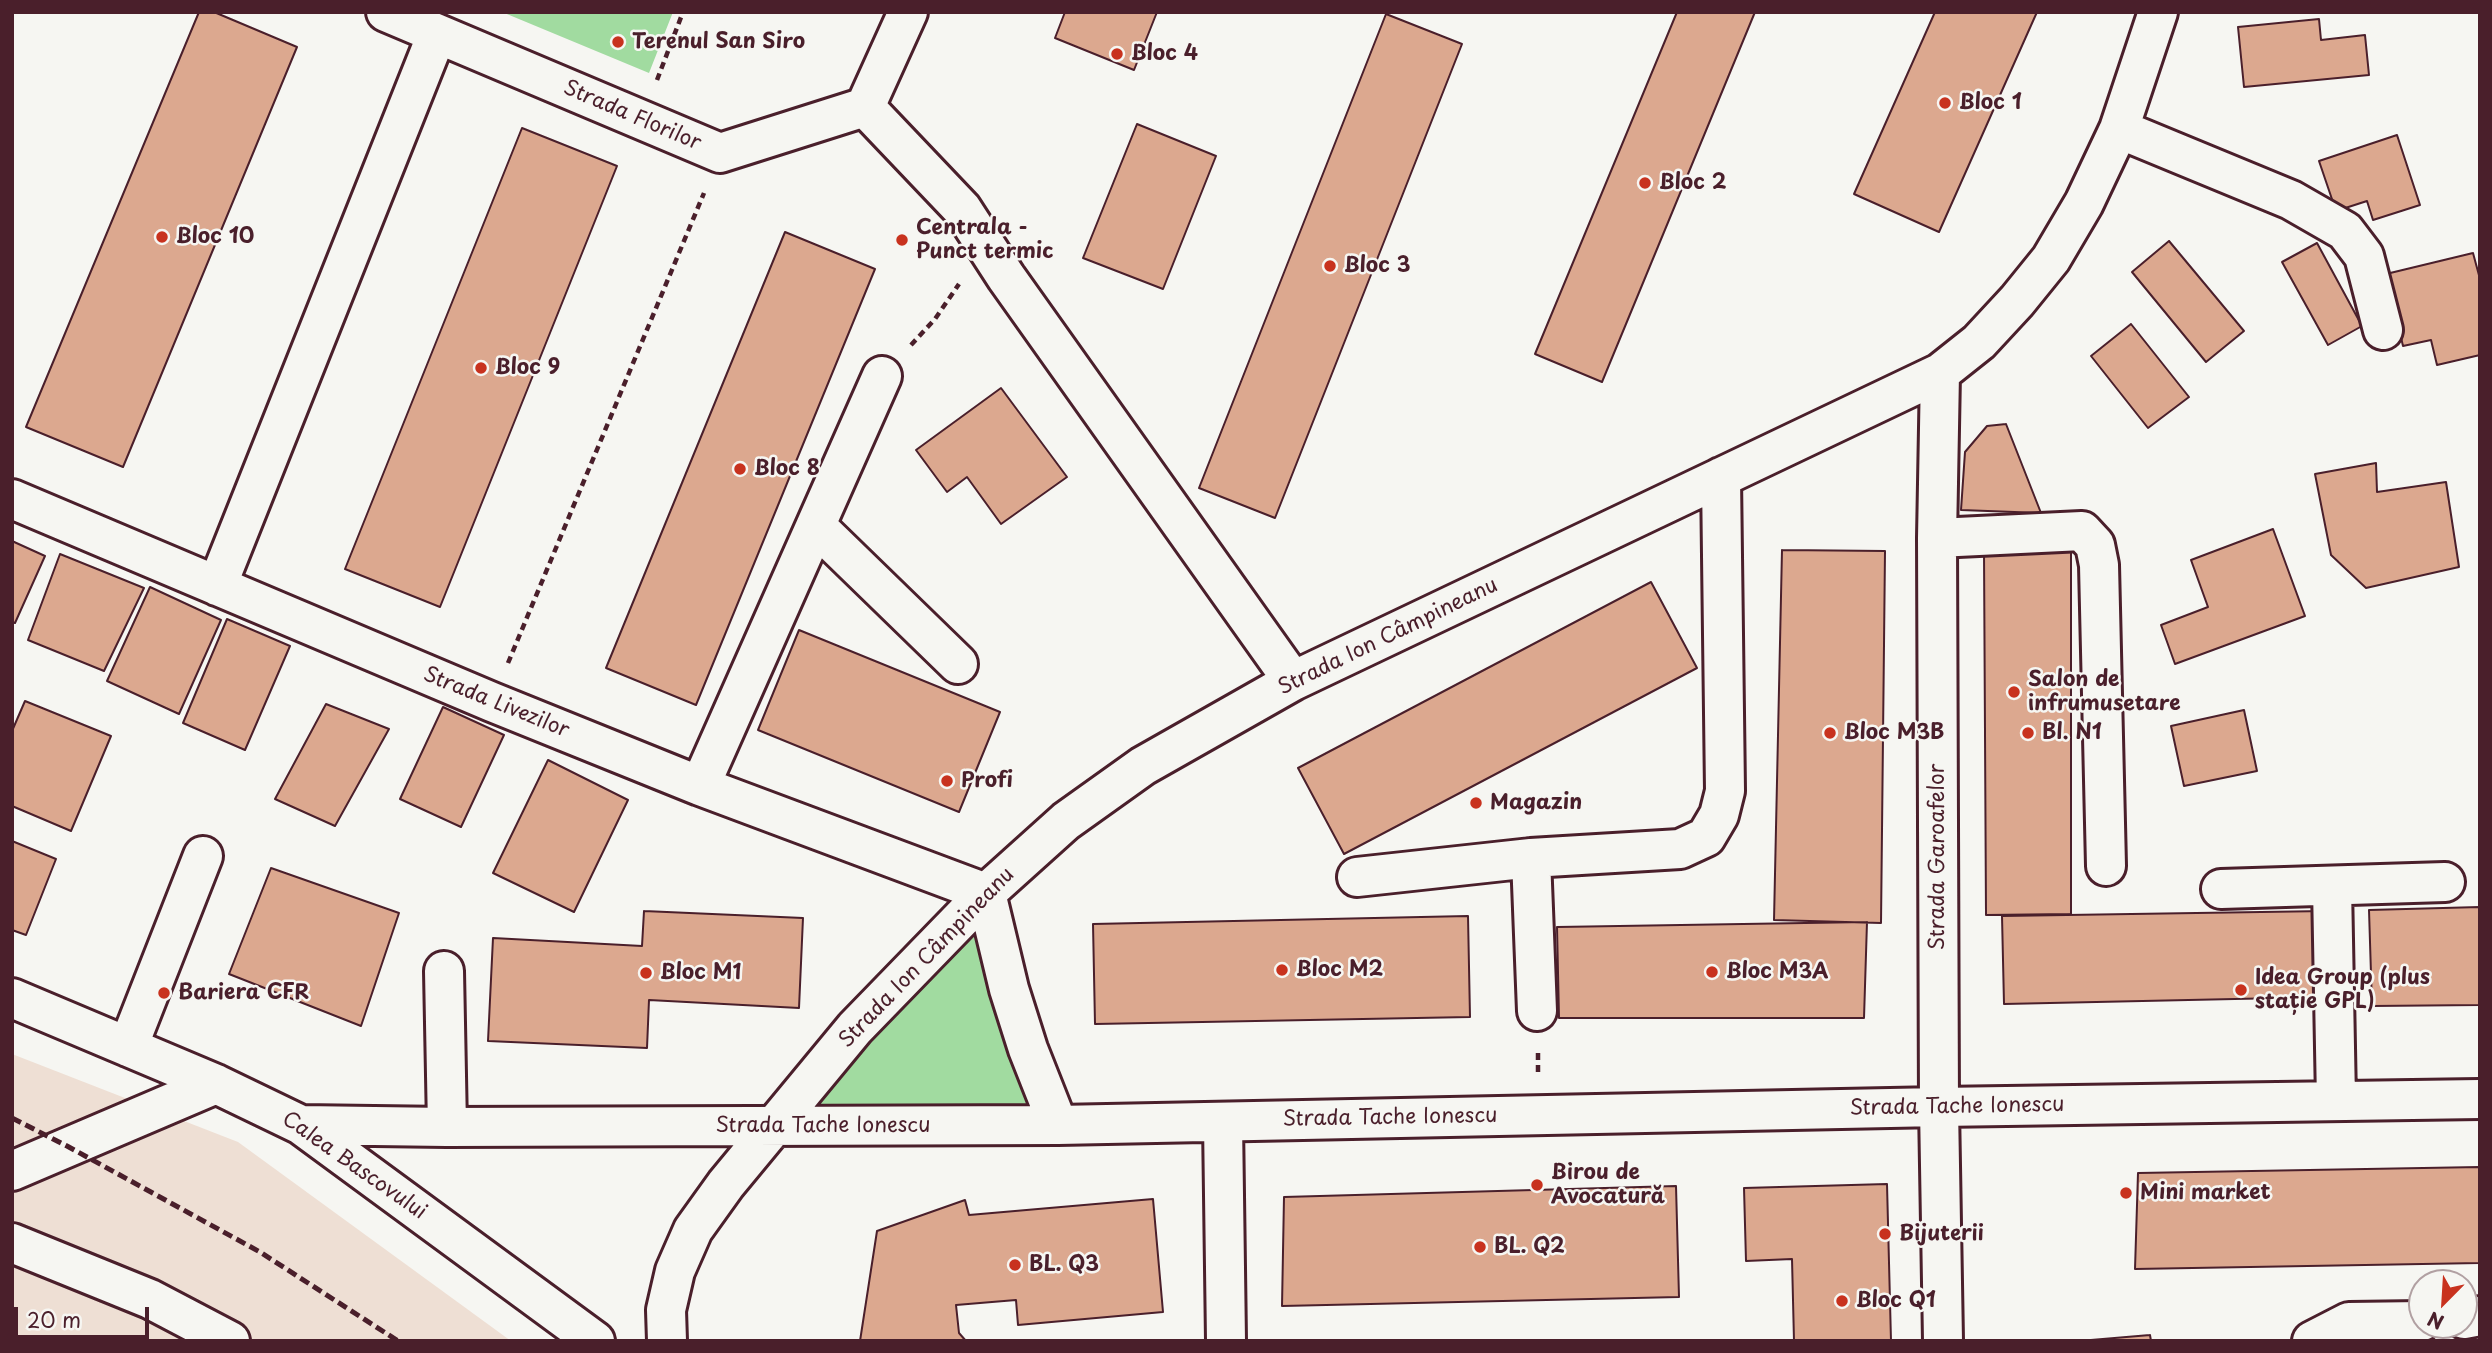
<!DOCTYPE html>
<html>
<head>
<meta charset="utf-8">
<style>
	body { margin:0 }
	#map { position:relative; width:2492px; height:1353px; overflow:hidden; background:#f6f6f2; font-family:"Playpen Sans",sans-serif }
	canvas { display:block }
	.frame { position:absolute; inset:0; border:14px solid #4a1f2b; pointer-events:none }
	.north { position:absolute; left:2408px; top:1269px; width:70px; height:70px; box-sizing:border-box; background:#f6f6f2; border:2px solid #b1a0a2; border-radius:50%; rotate:204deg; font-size:19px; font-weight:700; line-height:28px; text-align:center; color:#4a1f2b }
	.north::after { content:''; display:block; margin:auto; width:24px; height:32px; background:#c8321e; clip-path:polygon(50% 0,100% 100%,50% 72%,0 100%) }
	.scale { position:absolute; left:14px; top:1307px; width:135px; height:32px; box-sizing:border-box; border:4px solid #4a1f2b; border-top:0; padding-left:9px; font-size:21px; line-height:24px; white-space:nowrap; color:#4a1f2b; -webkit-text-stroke:5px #f6f6f2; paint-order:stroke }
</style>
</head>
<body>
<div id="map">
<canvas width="2492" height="1353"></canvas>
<div class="frame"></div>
<div class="north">N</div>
<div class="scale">20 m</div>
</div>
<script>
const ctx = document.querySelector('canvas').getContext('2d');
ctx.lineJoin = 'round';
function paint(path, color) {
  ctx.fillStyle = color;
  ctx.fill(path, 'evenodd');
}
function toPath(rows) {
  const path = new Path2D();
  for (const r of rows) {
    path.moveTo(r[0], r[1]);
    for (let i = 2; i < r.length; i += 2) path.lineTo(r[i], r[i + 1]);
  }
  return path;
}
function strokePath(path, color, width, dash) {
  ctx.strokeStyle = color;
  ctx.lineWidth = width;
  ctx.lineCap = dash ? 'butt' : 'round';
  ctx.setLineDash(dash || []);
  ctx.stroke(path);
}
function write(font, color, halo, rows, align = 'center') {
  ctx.font = font + ' "Playpen Sans",sans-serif';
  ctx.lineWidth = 5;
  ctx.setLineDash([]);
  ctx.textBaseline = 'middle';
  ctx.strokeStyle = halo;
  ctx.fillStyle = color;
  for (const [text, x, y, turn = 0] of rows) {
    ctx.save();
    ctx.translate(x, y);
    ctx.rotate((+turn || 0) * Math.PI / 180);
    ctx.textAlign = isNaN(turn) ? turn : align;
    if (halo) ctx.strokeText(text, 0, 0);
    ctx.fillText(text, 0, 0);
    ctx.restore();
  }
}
paint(toPath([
	[12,1054,238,1142,511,1341,12,1341]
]), '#eedfd4');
paint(toPath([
	[502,12,673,12,649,73],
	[986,893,1058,1125,774,1125]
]), '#a1dba0');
const building = toPath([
	[199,12,214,12,297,47,123,467,26,427,199,12],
	[1065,12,1157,12,1134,70,1055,38,1065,12],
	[1677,12,1755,12,1602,382,1535,354,1677,12],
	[1935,12,2037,12,1939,232,1854,194,1935,12],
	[1386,14,1462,44,1275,518,1199,488,1386,14],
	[2319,19,2321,40,2365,35,2369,75,2244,87,2238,27,2319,19],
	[1137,124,1216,156,1163,289,1083,258,1137,124],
	[522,128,617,166,440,607,345,569,522,128],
	[2397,135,2420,205,2373,220,2367,201,2336,211,2319,161,2397,135],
	[785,232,875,269,696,705,606,668,785,232],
	[2169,241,2244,331,2206,362,2132,272,2169,241],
	[2317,243,2362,326,2328,345,2282,262,2317,243],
	[2473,253,2480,279,2480,355,2437,365,2431,340,2403,346,2386,274,2473,253],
	[2131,324,2189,397,2148,428,2091,356,2131,324],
	[1001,388,1067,477,1001,524,967,477,947,492,916,450,1001,388],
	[2006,424,2041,513,1961,510,1965,452,1987,426,2006,424],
	[2376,463,2377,492,2446,482,2459,567,2366,588,2331,555,2315,474,2376,463],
	[2273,529,2305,616,2175,664,2161,625,2208,607,2191,560,2273,529],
	[12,541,45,556,15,623,12,622,12,541],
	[1782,550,1885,551,1881,923,1774,920,1782,550],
	[2071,551,2071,914,1986,915,1984,552,2071,551],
	[60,554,144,588,104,671,28,640,60,554],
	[1651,582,1697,668,1344,854,1298,768,1651,582],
	[150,587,221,620,179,714,107,681,150,587],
	[227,619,290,646,245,750,183,723,227,619],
	[799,630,1000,712,959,812,758,730,799,630],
	[25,701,111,736,71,831,12,806,12,731,25,701],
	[326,704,389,729,335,826,275,799,326,704],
	[443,707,504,735,461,827,400,799,443,707],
	[2244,710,2257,771,2184,786,2171,726,2244,710],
	[548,760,628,800,574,912,493,873,548,760],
	[12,841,56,859,26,935,12,930,12,841],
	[271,868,399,913,361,1026,229,974,271,868],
	[2480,907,2480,1005,2372,1006,2369,910,2480,907],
	[644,911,803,918,799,1008,649,1000,647,1048,488,1041,493,938,642,946,644,911],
	[2326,911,2327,997,2004,1004,2002,916,2326,911],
	[1468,916,1470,1017,1095,1024,1093,924,1468,916],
	[1867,922,1864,1018,1559,1018,1557,927,1867,922],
	[2480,1167,2480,1263,2135,1269,2138,1173,2480,1167],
	[1887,1184,1891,1341,1794,1341,1792,1259,1746,1261,1744,1188,1887,1184],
	[1676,1186,1679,1297,1282,1306,1284,1197,1676,1186],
	[1153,1199,1163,1312,1018,1325,1016,1300,956,1305,959,1333,966,1341,860,1341,877,1231,965,1200,969,1215,1153,1199],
	[2150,1335,2151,1341,2079,1341,2150,1335]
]);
paint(building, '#dca88f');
strokePath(building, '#4a1f2b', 2);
const minor = toPath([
	[386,12,720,153,865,107,908,12],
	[865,107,962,209,1006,277,1293,681],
	[2119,129,2291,200,2345,231,2364,256,2383,330],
	[1940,373,1937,538,1939,1107,1943,1341],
	[12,499,492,702,700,786,986,893,1009,989,1028,1049,1058,1125],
	[816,526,958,664],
	[1937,538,2082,531,2095,545,2099,565,2106,866],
	[217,586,437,34],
	[700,786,882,376],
	[1531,858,1537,1011],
	[1357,877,1531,858,1680,849,1706,837,1719,815,1725,791,1721,477],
	[2332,886,2336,1101],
	[2221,889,2445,882],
	[444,971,447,1127],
	[12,998,216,1084,301,1125,595,1341],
	[128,1047,203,856],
	[1223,1122,1226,1341],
	[301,1125,447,1127,1058,1125,1939,1107,2480,1099],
	[12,1171,216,1084],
	[12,1243,150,1299,230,1341],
	[2464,1319,2480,1316],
	[667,1341,666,1310,675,1271,693,1230,726,1184,855,1028,986,893,1066,821,1143,766,1293,681,1940,373,1979,342,2017,301,2051,259,2084,203,2119,129,2158,12],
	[2312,1341,2349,1322,2422,1321]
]);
strokePath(minor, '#4a1f2b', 44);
strokePath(toPath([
	[657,80,683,12],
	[911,345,935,319,959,284],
	[508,663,704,193],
	[1538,1053,1538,1072]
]), '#4a1f2b', 4.5, [7, 5]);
strokePath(minor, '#f6f6f2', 38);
strokePath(toPath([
	[12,1118,67,1146,260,1252,398,1341]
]), '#4a1f2b', 5, [10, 5]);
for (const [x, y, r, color] of [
	[618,42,7,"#c8321e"],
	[1117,54,7,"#c8321e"],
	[1945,103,7,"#c8321e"],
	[1645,183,7,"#c8321e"],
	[162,237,7,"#c8321e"],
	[902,240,7,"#c8321e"],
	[1330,266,7,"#c8321e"],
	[481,368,7,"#c8321e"],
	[740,469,7,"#c8321e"],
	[2014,692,7,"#c8321e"],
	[1830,733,7,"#c8321e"],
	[2028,733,7,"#c8321e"],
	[947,781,7,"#c8321e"],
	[1476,803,7,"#c8321e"],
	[1282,970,7,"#c8321e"],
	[1712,972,7,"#c8321e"],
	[646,973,7,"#c8321e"],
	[2241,990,7,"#c8321e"],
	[164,993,7,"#c8321e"],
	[1537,1185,7,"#c8321e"],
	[2126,1193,7,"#c8321e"],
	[1885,1234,7,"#c8321e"],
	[1480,1247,7,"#c8321e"],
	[1015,1265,7,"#c8321e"],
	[1842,1301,7,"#c8321e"]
]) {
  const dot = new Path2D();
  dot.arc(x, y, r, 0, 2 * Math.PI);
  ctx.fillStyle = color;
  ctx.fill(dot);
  strokePath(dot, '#f6f6f2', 2.5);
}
write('bold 21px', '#4a1f2b', '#f6f6f2', [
	["Terenul San Siro",632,42],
	["Bloc 4",1131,54],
	["Bloc 1",1959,103],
	["Bloc 2",1659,183],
	["Centrala -",916,228],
	["Punct termic",916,252],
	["Bloc 10",176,237],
	["Bloc 3",1344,266],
	["Bloc 9",495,368],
	["Bloc 8",754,469],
	["Salon de",2028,680],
	["infrumusetare",2028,704],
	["Bloc M3B",1844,733],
	["Bl. N1",2042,733],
	["Profi",961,781],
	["Magazin",1490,803],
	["Bloc M2",1296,970],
	["Bloc M3A",1726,972],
	["Bloc M1",660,973],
	["Idea Group (plus",2255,978],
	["stație GPL)",2255,1002],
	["Bariera CFR",178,993],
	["Birou de",1551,1173],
	["Avocatură",1551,1197],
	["Mini market",2140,1193],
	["Bijuterii",1899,1234],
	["BL. Q2",1494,1247],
	["BL. Q3",1029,1265],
	["Bloc Q1",1856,1301]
], 'left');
write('21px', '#4a1f2b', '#f6f6f2', [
	["Strada Florilor",632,116,23],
	["Strada Ion Câmpineanu",1388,637,-26],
	["Strada Livezilor",496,703,22],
	["Strada Garoafelor",1938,857,-90],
	["Strada Ion Câmpineanu",927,958,-46],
	["Strada Tache Ionescu",1957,1107,-1],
	["Strada Tache Ionescu",1390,1118,-1],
	["Strada Tache Ionescu",823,1126],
	["Calea Bascovului",354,1166,35]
]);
</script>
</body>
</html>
